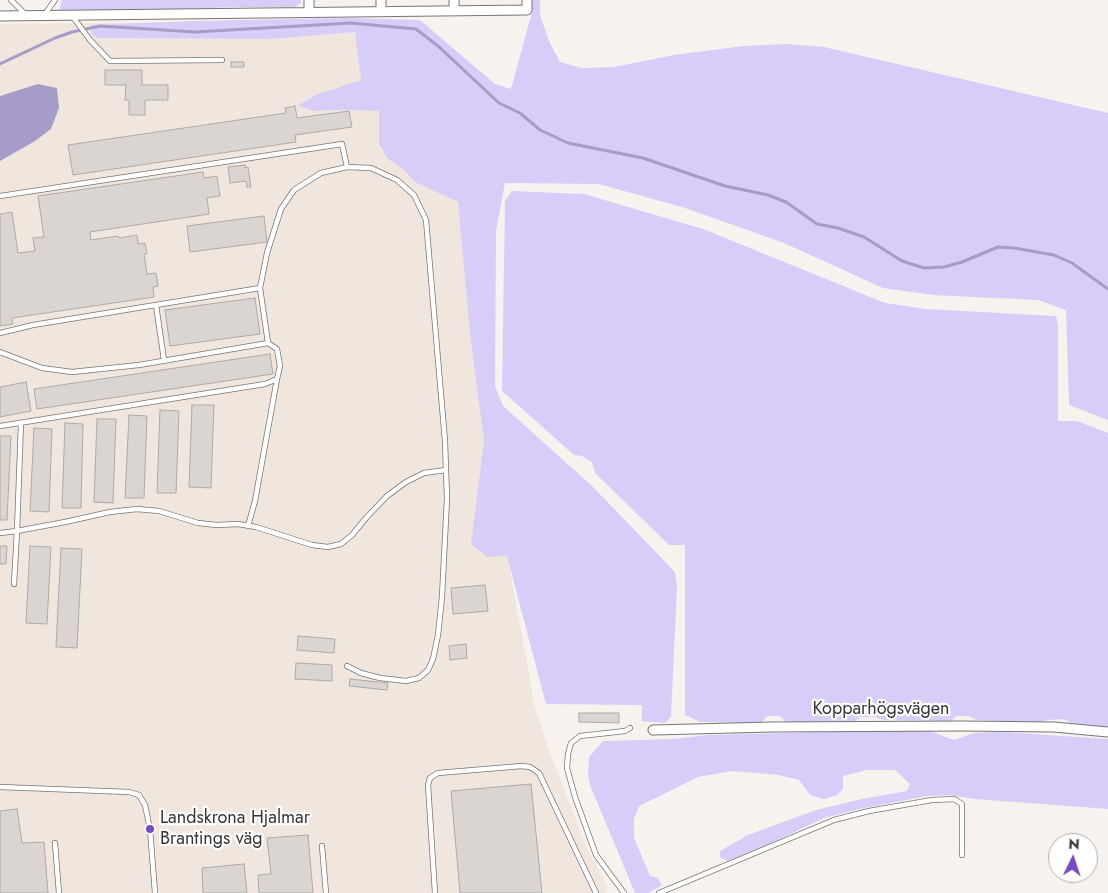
<!DOCTYPE html>
<html>
<head>
<meta charset="utf-8">
<style>
	body { margin:0 }
	#map { position:relative; width:1108px; height:893px; overflow:hidden; background:#f7f2ee; font-family:Jost,sans-serif }
	canvas { display:block }
	.north { position:absolute; left:1048px; top:833px; width:50px; height:50px; box-sizing:border-box; background:#fff; border:1px solid #afafae; border-radius:50%; rotate:4deg; font-size:14px; font-weight:700; line-height:20px; text-align:center; color:#383634 }
	.north::after { content:''; display:block; margin:auto; width:18px; height:22px; background:#764ac2; clip-path:polygon(50% 0,100% 100%,50% 72%,0 100%) }
</style>
</head>
<body>
<div id="map">
<canvas width="1108" height="893"></canvas>
<div class="north">N</div>
</div>
<script>
const ctx = document.querySelector('canvas').getContext('2d');
ctx.lineJoin = 'round';
function paint(path, color) {
  ctx.fillStyle = color;
  ctx.fill(path, 'evenodd');
}
function toPath(rows) {
  const path = new Path2D();
  for (const r of rows) {
    path.moveTo(r[0], r[1]);
    for (let i = 2; i < r.length; i += 2) path.lineTo(r[i], r[i + 1]);
  }
  return path;
}
function strokePath(path, color, width, dash) {
  ctx.strokeStyle = color;
  ctx.lineWidth = width;
  ctx.lineCap = dash ? 'butt' : 'round';
  ctx.setLineDash(dash || []);
  ctx.stroke(path);
}
function write(font, color, halo, rows, align = 'center') {
  ctx.font = font + ' Jost,sans-serif';
  ctx.lineWidth = 4.5;
  ctx.setLineDash([]);
  ctx.textBaseline = 'middle';
  ctx.strokeStyle = halo;
  ctx.fillStyle = color;
  for (const [text, x, y, turn = 0] of rows) {
    ctx.save();
    ctx.translate(x, y);
    ctx.rotate((+turn || 0) * Math.PI / 180);
    ctx.textAlign = isNaN(turn) ? turn : align;
    if (halo) ctx.strokeText(text, 0, 0);
    ctx.fillText(text, 0, 0);
    ctx.restore();
  }
}
paint(toPath([
	[377,20,459,200,488,449,535,707,550,753,586,846,608,887,605,893,0,893,0,24]
]), '#f1e6dd');
paint(toPath([
	[62,0,301,0,301,3,295,7,234,7,84,13,59,11],
	[532,0,540,0,540,15,549,41,560,62,581,68,614,67,674,55,744,46,786,44,824,47,1108,113,1108,420,1069,405,1066,310,1038,300,933,295,883,288,784,243,685,208,599,184,505,183,496,231,495,386,503,406,591,485,675,572,677,588,671,717,665,723,642,721,642,705,546,704,507,556,487,557,471,544,484,441,470,333,458,202,415,182,403,169,388,159,379,144,379,111,342,110,313,111,298,105,316,95,361,80,355,32,270,39,99,38,92,35,91,25,192,21,346,18,420,20,495,84,511,89,532,12],
	[512,191,584,194,703,229,885,303,927,309,1056,316,1058,325,1058,421,1077,421,1108,433,1108,728,1071,723,1064,719,1048,720,1037,723,976,720,969,716,957,716,950,721,884,720,875,717,860,717,854,722,799,723,786,722,780,716,767,716,761,723,700,722,685,715,685,545,669,545,595,473,592,462,582,456,574,455,502,391,505,201],
	[906,730,933,732,954,740,974,733,1002,732,1108,739,1108,809,975,799,949,795,927,796,860,809,824,818,767,845,727,861,720,857,720,851,748,835,816,810,862,799,907,791,910,784,895,770,866,770,843,776,843,789,837,795,824,799,810,795,799,780,779,775,733,771,698,777,639,806,634,819,634,838,650,876,658,878,662,885,649,893,635,893,590,785,588,774,589,757,603,741,674,739,708,735]
]), '#d8cdf9');
paint(toPath([
	[38,84,57,88,59,108,51,129,35,141,0,161,0,96]
]), '#a79bc9');
strokePath(toPath([
	[0,64,55,38,72,32,100,26,195,32,351,23,416,29,438,46,499,103,520,113,540,130,568,143,643,158,725,186,768,195,786,202,817,224,838,228,864,237,902,261,924,268,944,267,962,262,998,247,1014,248,1054,255,1072,263,1108,289]
]), '#a79bc9', 3);
const building = toPath([
	[231,62,244,62,244,67,231,67,231,62],
	[105,70,142,70,142,85,168,85,168,100,145,100,145,115,129,115,129,100,125,100,126,85,105,85,105,70],
	[295,106,297,118,349,111,352,127,295,135,296,142,73,175,68,145,286,113,285,108,295,106],
	[245,165,245,168,248,167,251,187,247,187,246,181,230,183,228,167,245,165],
	[203,172,204,178,217,176,220,196,207,198,209,214,90,232,91,240,118,236,119,238,137,235,138,244,145,243,147,254,144,254,147,274,156,273,158,286,153,287,154,297,12,318,13,324,0,326,0,214,12,212,18,253,35,251,33,238,44,237,38,196,203,172],
	[264,216,267,242,190,252,187,226,264,216],
	[255,298,260,334,170,346,165,310,255,298],
	[270,354,273,374,37,409,34,389,270,354],
	[26,382,31,411,0,417,0,387,26,382],
	[192,405,214,405,211,488,189,487,192,405],
	[160,410,179,411,176,493,157,493,160,410],
	[129,415,147,416,144,498,125,498,129,415],
	[97,419,116,419,113,503,94,502,97,419],
	[65,423,83,424,81,508,62,508,65,423],
	[34,428,52,429,49,512,30,511,34,428],
	[0,436,11,436,7,520,0,520,0,436],
	[0,546,7,546,6,564,0,564,0,546],
	[30,546,51,547,47,624,26,623,30,546],
	[61,548,82,549,77,648,56,647,61,548],
	[485,585,488,611,453,614,451,588,485,585],
	[298,636,335,639,334,653,297,650,298,636],
	[466,644,467,658,450,660,449,646,466,644],
	[296,663,332,665,332,681,295,679,296,663],
	[350,679,388,683,387,690,349,686,350,679],
	[579,713,619,713,619,723,579,722,579,713],
	[531,784,542,893,460,893,451,791,531,784],
	[17,809,22,843,44,842,48,893,0,893,0,811,17,809],
	[308,835,313,893,259,893,258,875,271,874,267,838,308,835],
	[244,864,247,893,203,893,202,868,244,864]
]);
paint(building, '#dad5d1');
strokePath(building, '#aeaaa6', 1);
const lane = toPath([
	[11,0,26,15],
	[45,14,55,0],
	[73,17,90,40,110,61,222,60],
	[0,196,342,144,347,167],
	[260,288,267,253,281,209,294,190,321,173,347,167,371,168,397,180,414,195,426,220,445,441,446,470],
	[156,305,164,360],
	[0,333,33,325,260,288,268,343],
	[0,352,42,368,72,372,139,365,268,343,277,349,280,366,277,379,265,384,0,426],
	[21,423,17,531,65,522,110,512,137,509,159,511,198,523,217,525,238,524,256,527,312,545,328,547,341,544,352,535,366,518,387,496,406,482,424,473,446,470,447,498,442,597,438,635,433,659,428,670,419,678,406,681,380,678,361,673,347,666],
	[248,526,255,501,277,379],
	[0,533,17,531,14,584],
	[0,787,129,792,139,795,145,805,150,829,155,893],
	[55,843,59,893],
	[322,846,326,893],
	[435,893,428,785,430,778,438,773,522,766,530,767,539,773,596,893],
	[624,893,596,855,575,797,567,768,568,754,571,743,580,736,625,731,630,728],
	[659,893,834,820,869,811,932,800,954,799,962,804,962,855]
]);
const street = toPath([
	[309,0,309,12],
	[381,0,381,12],
	[454,0,454,11],
	[0,16,527,10,527,0],
	[653,730,772,727,961,726,1054,727,1108,732]
]);
strokePath(lane, '#797571', 6);
strokePath(street, '#797571', 11);
strokePath(lane, '#fff', 4.5);
strokePath(street, '#fff', 9);
for (const [x, y, r, color] of [
	[150,829,5,"#764ac2"]
]) {
  const dot = new Path2D();
  dot.arc(x, y, r, 0, 2 * Math.PI);
  ctx.fillStyle = color;
  ctx.fill(dot);
  strokePath(dot, '#fff', 2);
}
write('18px', '#383634', '#fff', [
	["Kopparhögsvägen",881,710]
]);
write('18px', '#383634', '#fff', [
	["Landskrona Hjalmar",160,819],
	["Brantings väg",160,840]
], 'left');
</script>
</body>
</html>
